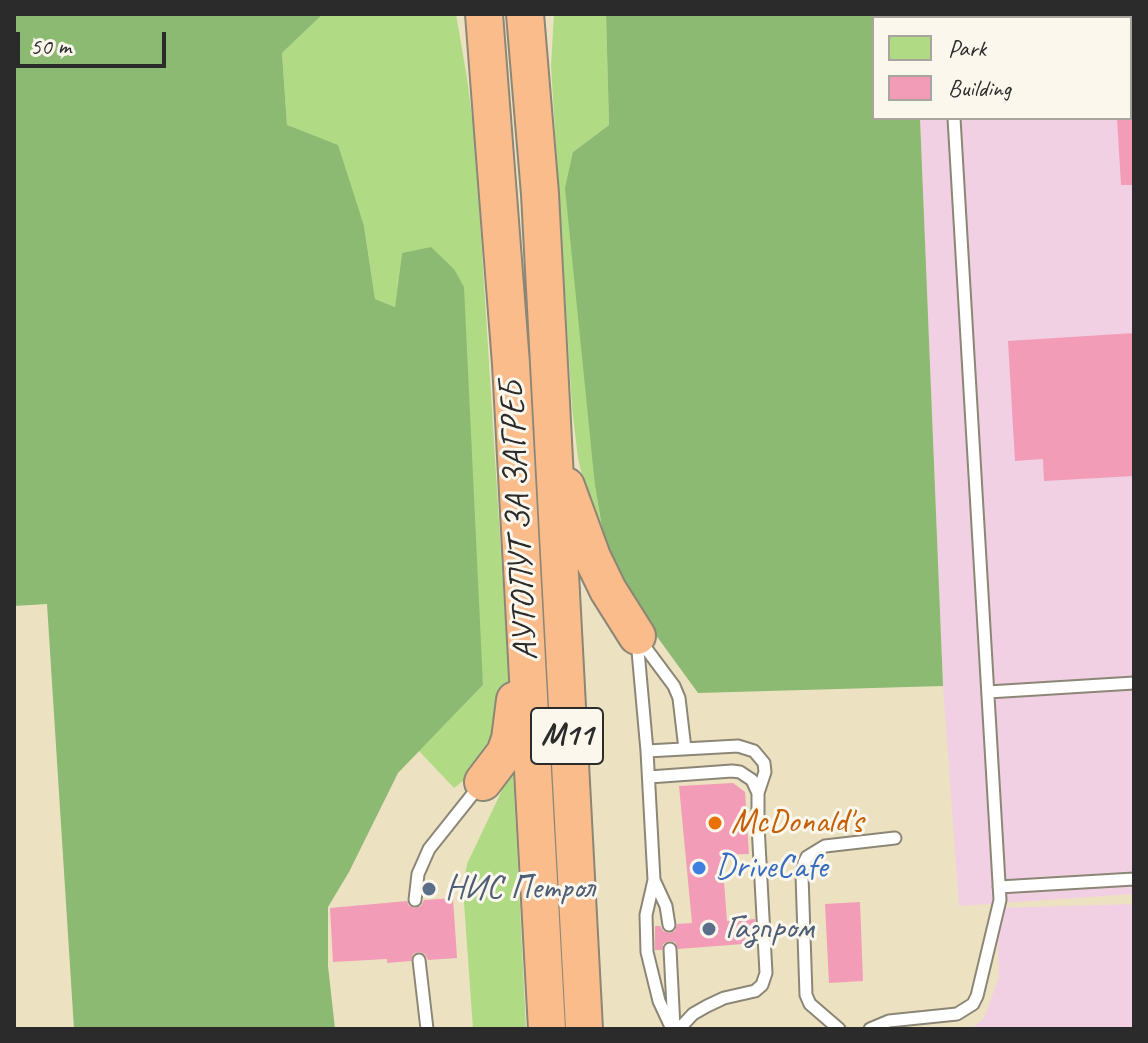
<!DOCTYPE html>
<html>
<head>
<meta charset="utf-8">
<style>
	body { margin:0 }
	#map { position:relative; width:1148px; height:1043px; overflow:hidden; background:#ece2c2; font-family:Caveat,sans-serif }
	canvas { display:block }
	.frame { position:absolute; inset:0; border:16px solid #2b2b2b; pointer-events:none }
	.legend { position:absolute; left:872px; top:16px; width:260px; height:104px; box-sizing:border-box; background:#fbf7ec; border:2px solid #a8a59f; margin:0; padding:10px 14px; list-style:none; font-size:24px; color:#2b2b2b }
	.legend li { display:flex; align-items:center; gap:16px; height:40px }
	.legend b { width:40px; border:2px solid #a8a59f }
	.scale { position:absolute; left:16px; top:32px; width:150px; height:36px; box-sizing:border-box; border:4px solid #2b2b2b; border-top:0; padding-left:10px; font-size:24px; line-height:28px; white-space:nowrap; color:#2b2b2b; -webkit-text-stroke:6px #fbf7ec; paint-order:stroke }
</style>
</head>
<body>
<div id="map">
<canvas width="1148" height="1043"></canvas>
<div class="frame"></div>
<ul class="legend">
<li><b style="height:22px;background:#b1da85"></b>Park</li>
<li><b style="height:22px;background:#f29cb7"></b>Building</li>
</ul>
<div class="scale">50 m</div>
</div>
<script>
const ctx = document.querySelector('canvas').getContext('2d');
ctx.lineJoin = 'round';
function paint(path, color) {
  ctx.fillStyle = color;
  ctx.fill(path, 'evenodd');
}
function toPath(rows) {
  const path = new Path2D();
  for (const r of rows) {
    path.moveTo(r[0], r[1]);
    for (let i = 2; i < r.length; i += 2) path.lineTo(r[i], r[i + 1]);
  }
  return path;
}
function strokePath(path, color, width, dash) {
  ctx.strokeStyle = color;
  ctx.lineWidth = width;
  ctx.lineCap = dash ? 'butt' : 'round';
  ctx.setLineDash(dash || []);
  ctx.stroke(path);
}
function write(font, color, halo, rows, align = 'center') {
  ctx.font = font + ' Caveat,sans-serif';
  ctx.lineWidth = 6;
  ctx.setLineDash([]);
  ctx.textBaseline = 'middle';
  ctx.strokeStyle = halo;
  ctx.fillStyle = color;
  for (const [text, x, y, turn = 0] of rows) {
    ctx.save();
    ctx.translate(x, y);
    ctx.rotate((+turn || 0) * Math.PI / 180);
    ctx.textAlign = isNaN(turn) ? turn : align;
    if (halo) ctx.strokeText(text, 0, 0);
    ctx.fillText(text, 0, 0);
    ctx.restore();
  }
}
paint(toPath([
	[916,14,1134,14,1134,894,959,906,943,686,920,118,1130,118,1130,18,916,18],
	[1134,904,1134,1029,971,1029,984,1018,999,977,997,908]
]), '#f1d0e3');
paint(toPath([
	[323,14,456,14,467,78,475,141,511,712,481,767,454,788,419,751,483,685,454,269,431,248,402,253,395,307,375,299,364,226,287,125,282,53],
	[554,14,606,14,609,125,573,152,595,486,602,527,595,531,578,458,572,408,551,66],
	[513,767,526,1029,473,1029,463,888,467,864]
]), '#b1da85');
paint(toPath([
	[14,14,323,14,282,53,287,125,338,145,364,226,375,299,395,307,402,253,431,247,454,269,464,287,483,685,398,773,349,872,328,907,328,966,335,1029,74,1029,47,604,14,606],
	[606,14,916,14,916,18,874,18,874,118,920,118,943,686,698,693,650,627,595,531,602,527,595,486,565,188,573,152,609,125]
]), '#8cba72');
paint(toPath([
	[1117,118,1134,118,1134,185,1121,185],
	[1134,333,1134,476,1044,481,1043,459,1015,461,1008,341],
	[733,783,745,792,749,854,722,855,727,921,755,919,756,943,678,949,675,942,669,941,663,944,662,950,655,950,655,926,660,926,663,931,670,933,675,931,677,924,692,923,679,786],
	[453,898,457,958,428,960,425,954,419,952,413,954,411,961,387,963,387,959,333,962,330,908,407,901,409,906,415,908,421,906,424,900],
	[860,902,863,981,829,983,825,904]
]), '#f29cb7');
const service = toPath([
	[948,14,949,18],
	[639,639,674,686,679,698,685,749],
	[637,640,647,751,654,880,646,915,647,952,659,1001,672,1029],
	[988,692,1134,683],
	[647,751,738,746,754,751,764,763,765,772,758,793,758,825,766,973,762,985,755,991,724,998,707,1006,693,1014,679,1029],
	[649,777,732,771,740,772,752,780,758,793],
	[654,880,666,906,669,925],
	[999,887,1134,879],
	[415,900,418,874,429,849,480,785],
	[670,949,674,1028],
	[419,960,427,1029],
	[839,1029,810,1004,806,995,802,875,804,863,807,857,825,846,895,838],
	[870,1029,889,1021,957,1014,973,1004,977,996,1000,900,954,118]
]);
const trunk = toPath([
	[484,14,511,364,547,1029],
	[525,14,540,194,584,1029],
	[566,486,592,557,608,590,637,636],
	[483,782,505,753,510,739,515,700]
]);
strokePath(service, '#8c8676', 15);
strokePath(trunk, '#8c8676', 40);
strokePath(service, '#fff', 11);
strokePath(trunk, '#f9bc8a', 36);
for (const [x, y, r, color] of [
	[715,823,8,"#e8710a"],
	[699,868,8,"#3f7fe0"],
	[429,889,8,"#5c6f8a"],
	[709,929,8,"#5c6f8a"]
]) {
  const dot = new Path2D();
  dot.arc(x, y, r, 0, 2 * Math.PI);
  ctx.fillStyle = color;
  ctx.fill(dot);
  strokePath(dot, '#fbf7ec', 3);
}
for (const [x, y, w] of [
	[567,736,72]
]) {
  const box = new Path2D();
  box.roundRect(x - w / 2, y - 28, w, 56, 6);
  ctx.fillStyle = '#fbf7ec';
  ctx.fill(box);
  strokePath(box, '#2b2b2b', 2);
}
write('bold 32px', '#2b2b2b', null, [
	["M11",567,736]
]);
write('34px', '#2b2b2b', '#fbf7ec', [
	["АУТОПУТ ЗА ЗАГРЕБ",520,521,-93]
]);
write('34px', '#c56008', '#fbf7ec', [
	["McDonald's",731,823]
], 'left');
write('34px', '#366cbe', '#fbf7ec', [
	["DriveCafe",715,868]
], 'left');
write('34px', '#4e5e75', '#fbf7ec', [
	["НИС Петрол",445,889],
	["Газпром",725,929]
], 'left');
</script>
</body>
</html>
